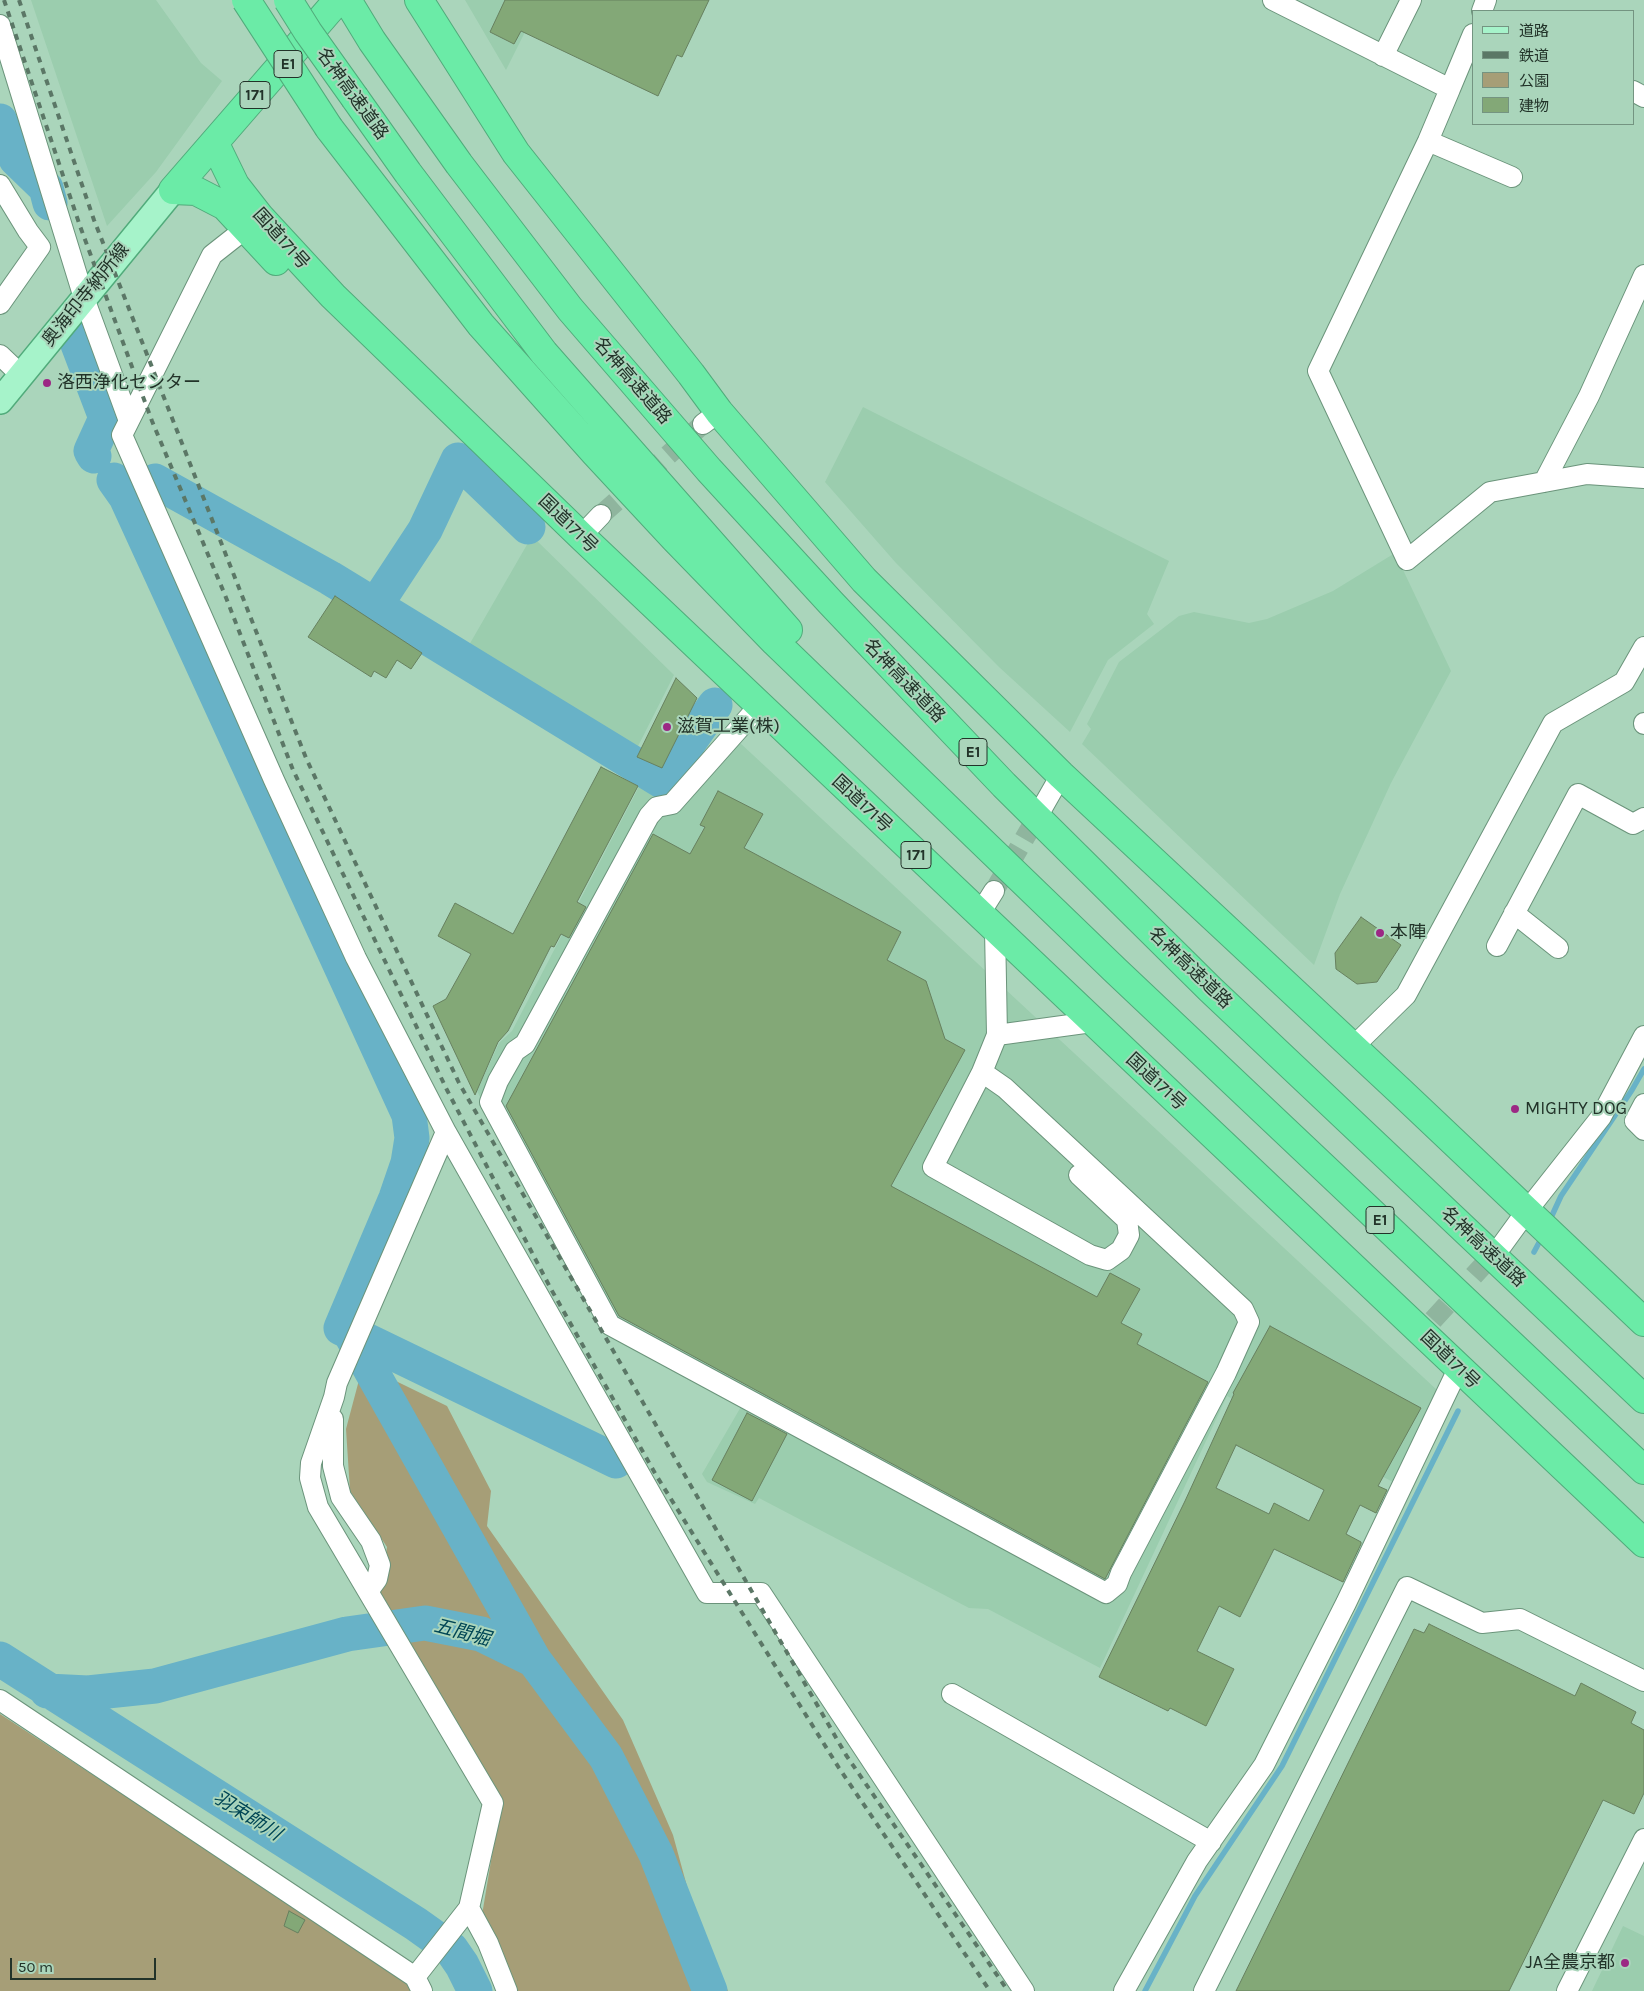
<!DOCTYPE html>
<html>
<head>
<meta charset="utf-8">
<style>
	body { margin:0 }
	#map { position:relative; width:1644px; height:1991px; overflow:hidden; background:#aad5bb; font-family:Karla,"Noto Sans JP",sans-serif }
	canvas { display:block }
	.legend { position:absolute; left:1472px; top:10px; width:162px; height:115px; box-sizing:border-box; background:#aad5bb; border:1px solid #749481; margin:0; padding:6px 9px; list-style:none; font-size:15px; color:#223329 }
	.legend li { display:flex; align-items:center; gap:10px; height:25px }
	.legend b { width:25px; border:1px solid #749481 }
	.scale { position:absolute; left:10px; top:1958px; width:146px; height:22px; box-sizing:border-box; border:2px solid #223329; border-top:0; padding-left:6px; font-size:15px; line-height:18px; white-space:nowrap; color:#223329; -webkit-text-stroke:4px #aad5bb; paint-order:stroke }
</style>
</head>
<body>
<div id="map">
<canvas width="1644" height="1991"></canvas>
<ul class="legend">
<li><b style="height:6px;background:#a6f3ca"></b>道路</li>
<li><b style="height:6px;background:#5b7766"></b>鉄道</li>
<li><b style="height:14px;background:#a69e77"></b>公園</li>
<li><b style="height:14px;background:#83a877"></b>建物</li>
</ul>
<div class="scale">50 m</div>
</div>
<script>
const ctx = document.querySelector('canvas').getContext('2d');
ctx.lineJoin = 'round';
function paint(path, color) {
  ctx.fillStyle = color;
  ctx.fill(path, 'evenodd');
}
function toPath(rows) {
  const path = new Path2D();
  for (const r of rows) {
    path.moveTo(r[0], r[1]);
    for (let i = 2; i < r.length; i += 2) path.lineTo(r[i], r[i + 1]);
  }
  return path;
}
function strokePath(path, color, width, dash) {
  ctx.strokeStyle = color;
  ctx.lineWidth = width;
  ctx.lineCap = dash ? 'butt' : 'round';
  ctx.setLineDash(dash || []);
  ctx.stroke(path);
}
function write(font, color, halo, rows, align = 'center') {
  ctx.font = font + ' Karla,"Noto Sans JP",sans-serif';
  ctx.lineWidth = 4;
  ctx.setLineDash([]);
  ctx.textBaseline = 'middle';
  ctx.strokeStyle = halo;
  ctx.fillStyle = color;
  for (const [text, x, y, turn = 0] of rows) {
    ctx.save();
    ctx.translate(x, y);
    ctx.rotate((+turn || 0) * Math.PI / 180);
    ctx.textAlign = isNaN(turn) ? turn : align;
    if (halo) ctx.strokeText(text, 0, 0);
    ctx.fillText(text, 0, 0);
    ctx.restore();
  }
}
paint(toPath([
	[31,0,156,0,201,63,222,81,156,172,107,226],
	[465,0,541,0,506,70],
	[863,407,1169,561,1147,614,1154,624,1108,660,1070,732,999,667,896,563,825,482],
	[532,536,674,675,632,758,465,652],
	[1395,553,1451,671,1391,783,1340,894,1314,965,1082,744,1091,729,1087,724,1119,662,1179,616,1194,612,1249,623,1267,619,1333,591],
	[715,739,739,742,1437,1390,1393,1482,1227,1396,1100,1668,988,1609,969,1608,759,1498,755,1504,707,1482,702,1474,742,1405,603,1330,477,1091,499,1043,512,1031,644,777,668,790],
	[1623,1926,1644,1936,1644,1991,1592,1991]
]), '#9bcdae');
paint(toPath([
	[363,1365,447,1406,491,1491,487,1526,623,1720,673,1835,694,1912,728,1991,513,1991,482,1915,501,1801,380,1597,387,1547,350,1491,346,1429],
	[0,1714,407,1981,411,1991,0,1991]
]), '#a69e77');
strokePath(toPath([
	[1549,1222,1561,1196,1632,1090,1644,1069],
	[1534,1252,1542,1237],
	[1145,1991,1195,1896,1282,1766,1458,1411]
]), '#68b2c7', 5.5);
strokePath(toPath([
	[0,121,16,159,46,188,50,203],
	[76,339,106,418,91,451,94,456],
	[114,480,126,497,409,1115,412,1138,408,1163,396,1198,341,1328,616,1461],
	[155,481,330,578,662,781,715,705],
	[375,606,425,530,458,460,528,527],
	[350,1333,534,1660],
	[0,1659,416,1924,451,1949,462,1965,475,1991],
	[47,1691,88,1693,155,1686,347,1634,425,1623,481,1634,534,1660,606,1757,656,1854,710,1991]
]), '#68b2c7', 35);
const building = toPath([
	[505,0,709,0,682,57,677,55,658,96,521,31,514,44,490,32,505,0],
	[335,596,422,653,411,669,397,660,386,678,374,671,371,677,308,637,335,596],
	[676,678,697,698,662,768,637,757,676,678],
	[601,767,638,786,577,902,586,907,569,938,561,934,554,947,551,946,508,1031,498,1042,475,1095,433,1006,446,999,471,954,438,936,455,903,513,934,601,767],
	[718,791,763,814,744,848,901,932,887,960,926,981,945,1039,965,1050,891,1186,1097,1297,1110,1273,1140,1289,1121,1323,1142,1334,1137,1344,1208,1382,1105,1579,619,1316,506,1106,653,834,690,854,705,827,700,825,718,791],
	[1361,917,1401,945,1377,982,1357,984,1336,969,1335,953,1361,917],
	[1270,1326,1421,1408,1378,1486,1387,1490,1376,1513,1360,1505,1346,1534,1361,1542,1361,1544,1343,1582,1274,1549,1240,1617,1219,1606,1197,1651,1234,1669,1206,1726,1170,1708,1168,1711,1099,1677,1185,1501,1234,1394,1233,1393,1270,1326],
	[1236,1445,1324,1490,1309,1521,1274,1503,1269,1514,1216,1488,1236,1445],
	[747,1413,787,1434,752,1501,712,1480,747,1413],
	[1429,1624,1575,1696,1581,1683,1636,1712,1631,1723,1644,1730,1644,1793,1634,1814,1603,1800,1509,1991,1236,1991,1414,1629,1424,1633,1429,1624],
	[289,1911,305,1920,298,1933,284,1926,289,1911]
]);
paint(building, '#83a877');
strokePath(building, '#67805f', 1);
strokePath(toPath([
	[601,515,703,424],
	[994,891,1041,810],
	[1433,1320,1501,1246]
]), '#8fb59e', 20, [20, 10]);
const minor = toPath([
	[1273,0,1450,89,1428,141,1318,371,1407,560,1490,492,1587,474,1644,478],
	[1482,11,1486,0],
	[0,25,84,298,129,421],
	[1383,56,1411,0],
	[1450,89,1473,34],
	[1633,91,1644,97],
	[1428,141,1512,177],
	[0,185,28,231,40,247,0,304],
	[245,229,212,255,122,435,274,780,356,958,446,1132,337,1383,334,1397,311,1463,310,1478,318,1507,493,1803,469,1908,415,1977],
	[0,355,21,375],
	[703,424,719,412],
	[1544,482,1589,396,1644,275],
	[581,536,601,515],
	[759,706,672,804,657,807,649,816,525,1044,515,1051,498,1081,490,1102,610,1325,1106,1593,1117,1584,1121,1573,1226,1373,1249,1322,1243,1309,1005,1088,982,1072],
	[1644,723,1644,724],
	[1041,810,1061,775],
	[1514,913,1558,948],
	[979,915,994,891],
	[995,929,997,1035],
	[1497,946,1578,794,1633,824,1644,818],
	[1353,1047,1406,995,1553,723,1624,682,1644,647],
	[1644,1104,1635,1121,1644,1130],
	[446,1132,707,1593,761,1593,1024,1991],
	[1079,1175,1127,1220,1129,1235,1121,1250,1107,1260,1090,1255,933,1167,982,1072,997,1035,1092,1022],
	[1502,1245,1526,1212,1601,1117,1644,1036],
	[333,1419,333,1466,341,1497,371,1541,380,1565,377,1579,369,1590],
	[952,1694,1211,1842],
	[0,1700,415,1977,422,1991],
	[469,1908,488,1943,507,1991],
	[1124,1991,1197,1861,1264,1765,1346,1603,1458,1369],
	[1204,1991,1407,1587,1482,1623,1520,1619,1644,1681],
	[1567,1991,1644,1839]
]);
const major = toPath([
	[0,401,173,190]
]);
const highway = toPath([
	[347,0,372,41,459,164,570,309,709,470,831,603,1004,785,1210,989,1644,1399],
	[419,0,516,153,691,374,719,412,864,580,1061,775,1401,1092,1644,1322],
	[355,98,408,173,544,353,788,630],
	[329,128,481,325,595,453,675,539,775,642,1115,970,1644,1470],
	[215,144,235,185,260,217,333,296,581,536,1644,1543],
	[173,190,196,191,225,206,276,261],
	[173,190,338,0]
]);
strokePath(minor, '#6b947b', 22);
strokePath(major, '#51ab7b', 28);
strokePath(highway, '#51ab7b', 30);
strokePath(minor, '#fff', 20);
strokePath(major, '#a6f3ca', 25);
strokePath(highway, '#6beba7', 28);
strokePath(toPath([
	[4,0,80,226,152,421,225,595,293,770,447,1090,551,1289,656,1475,839,1768,990,1991],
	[19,0,94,220,306,758,459,1083,846,1755,1008,1991]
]), '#5b7766', 4, [6, 6]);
const highwayBridge = toPath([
	[246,0,329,128],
	[288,0,308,32,355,98]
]);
strokePath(highwayBridge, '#51ab7b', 30, []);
strokePath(highwayBridge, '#6beba7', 28);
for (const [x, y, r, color] of [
	[47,383,5,"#9c2884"],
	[667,727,5,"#9c2884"],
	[1380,933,5,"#9c2884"],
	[1515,1109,5,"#9c2884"],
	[1625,1963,5,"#9c2884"]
]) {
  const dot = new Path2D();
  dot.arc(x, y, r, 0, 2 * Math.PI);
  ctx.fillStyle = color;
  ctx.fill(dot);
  strokePath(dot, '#aad5bb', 2);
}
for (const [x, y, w] of [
	[288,64,28],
	[255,95,30],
	[973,752,28],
	[916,855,30],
	[1380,1220,28]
]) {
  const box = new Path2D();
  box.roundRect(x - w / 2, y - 13.5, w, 27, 4);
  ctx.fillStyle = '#aad5bb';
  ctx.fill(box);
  strokePath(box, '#223329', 1);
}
write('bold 16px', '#223329', null, [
	["E1",288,64],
	["171",255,95],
	["E1",973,752],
	["171",916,855],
	["E1",1380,1220]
]);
write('18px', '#223329', '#aad5bb', [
	["名神高速道路",352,94,54],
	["国道171号",281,239,48],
	["奥海印寺納所線",86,295,-51],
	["名神高速道路",632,381,49],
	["国道171号",568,524,44],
	["名神高速道路",904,681,46],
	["国道171号",862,804,43],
	["名神高速道路",1190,968,44],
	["国道171号",1156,1082,43],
	["名神高速道路",1483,1247,43],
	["国道171号",1450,1360,44]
]);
write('18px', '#223329', '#aad5bb', [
	["洛西浄化センター",57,383],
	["滋賀工業(株)",677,727],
	["本陣",1390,933],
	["MIGHTY DOG",1525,1109],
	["JA全農京都",1615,1963,"right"]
], 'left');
write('italic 19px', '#004655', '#aad5bb', [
	["五間堀",462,1633,15],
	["羽束師川",247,1816,32]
]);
</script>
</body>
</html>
